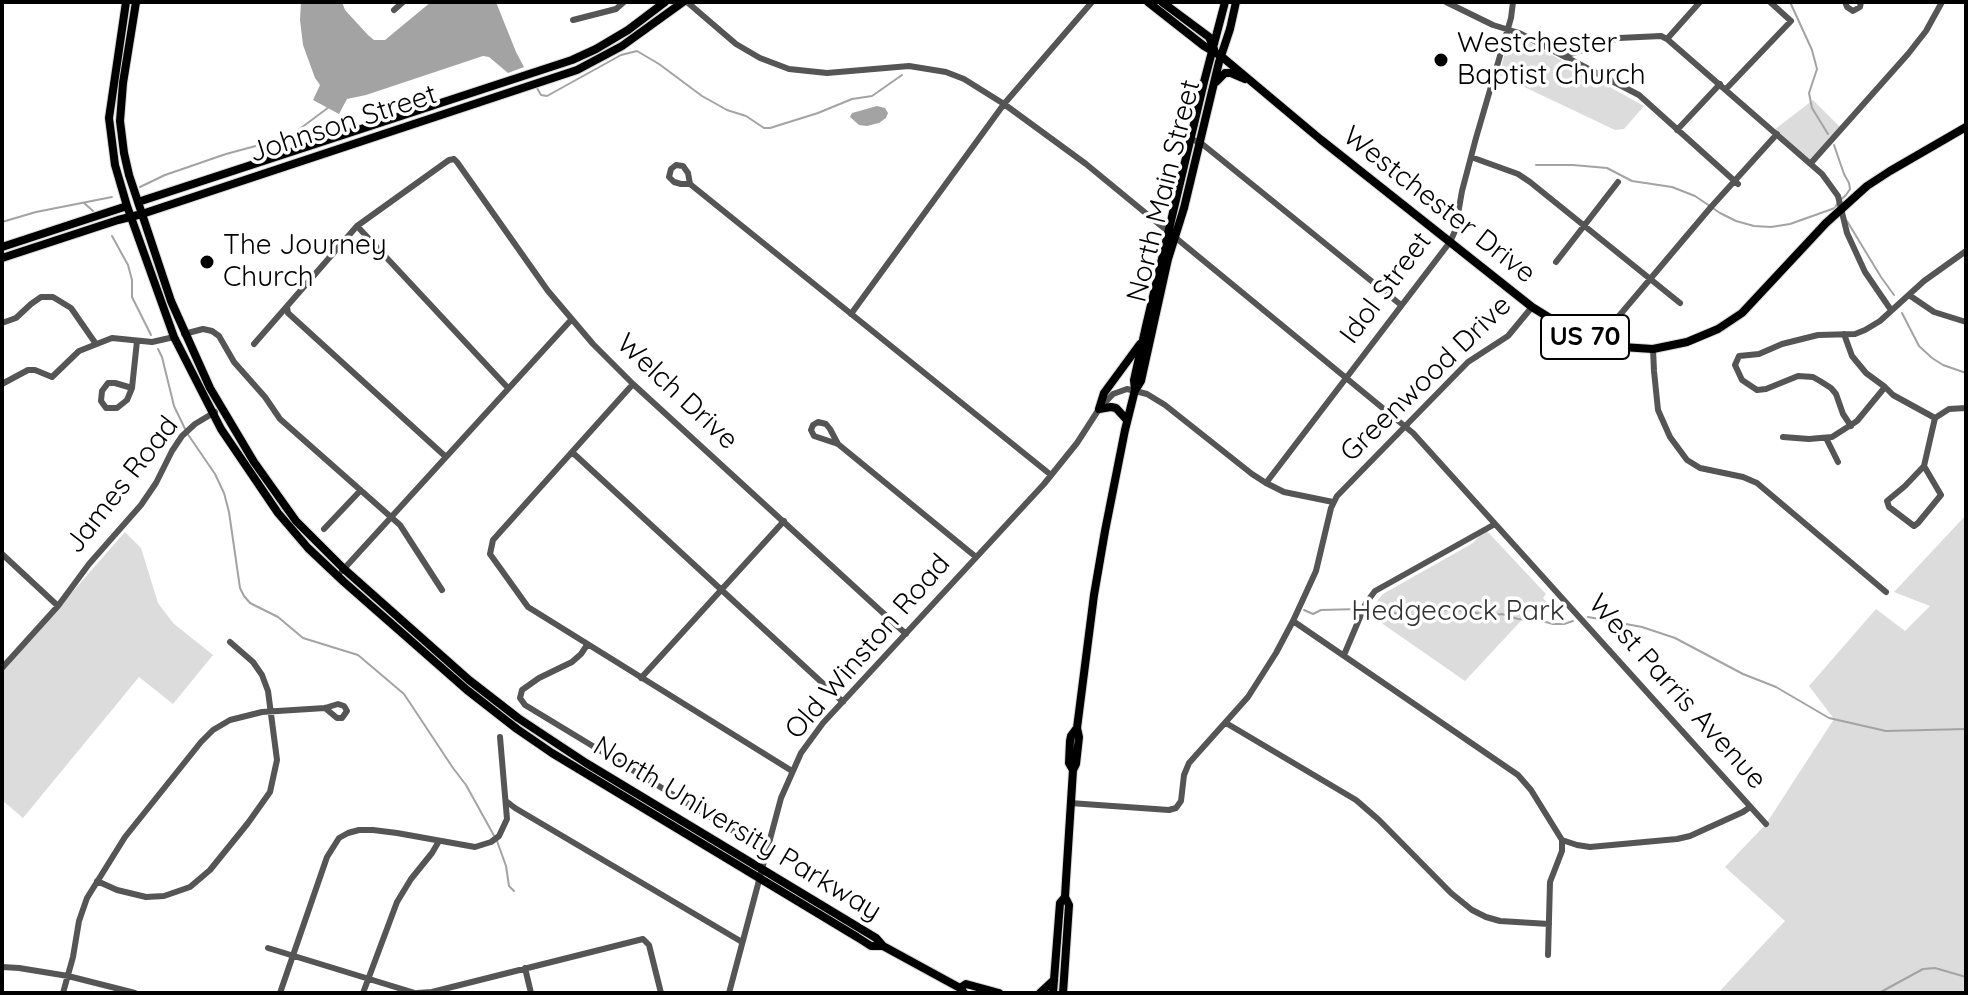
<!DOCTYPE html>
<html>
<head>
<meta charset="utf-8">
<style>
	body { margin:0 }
	#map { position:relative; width:1968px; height:995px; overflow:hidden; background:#fff; font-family:Quicksand,sans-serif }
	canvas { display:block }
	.frame { position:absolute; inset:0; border:4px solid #000; pointer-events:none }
</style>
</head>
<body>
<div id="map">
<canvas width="1968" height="995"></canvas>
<div class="frame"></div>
</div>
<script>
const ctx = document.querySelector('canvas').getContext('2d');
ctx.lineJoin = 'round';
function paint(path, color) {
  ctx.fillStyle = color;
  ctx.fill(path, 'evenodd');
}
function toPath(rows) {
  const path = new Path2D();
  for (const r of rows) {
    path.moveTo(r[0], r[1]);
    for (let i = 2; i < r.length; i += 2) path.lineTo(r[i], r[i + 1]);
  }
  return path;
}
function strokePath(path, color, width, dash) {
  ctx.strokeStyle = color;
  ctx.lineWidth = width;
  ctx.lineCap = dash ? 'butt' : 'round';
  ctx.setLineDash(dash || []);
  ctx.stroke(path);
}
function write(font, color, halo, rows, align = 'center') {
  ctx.font = font + ' Quicksand,sans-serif';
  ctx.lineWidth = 7;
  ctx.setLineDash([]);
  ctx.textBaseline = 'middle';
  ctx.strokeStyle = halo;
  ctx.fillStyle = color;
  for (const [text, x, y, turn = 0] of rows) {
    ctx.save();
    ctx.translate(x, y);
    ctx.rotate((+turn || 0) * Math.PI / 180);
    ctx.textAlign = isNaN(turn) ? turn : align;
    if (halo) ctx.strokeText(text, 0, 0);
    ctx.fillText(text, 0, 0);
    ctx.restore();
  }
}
paint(toPath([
	[1511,37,1530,43,1644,106,1624,129,1615,130,1499,75,1508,41],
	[1813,100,1842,129,1811,163,1774,130],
	[1966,515,1966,993,1718,993,1785,921,1725,867,1766,824,1834,719,1809,686,1876,609,1905,631,1930,606,1894,592],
	[1485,529,1546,594,1543,598,1554,610,1532,609,1465,681,1367,613,1383,594,1473,543],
	[125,532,141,548,158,603,173,623,213,655,173,704,139,677,23,818,2,800,2,672]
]), '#dcdcdc');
paint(toPath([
	[301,2,342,2,345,10,368,35,374,40,385,40,431,2,496,2,516,52,524,67,508,73,489,57,483,56,366,95,347,99,339,114,313,100,320,85,315,78,303,45,300,20],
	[877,106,885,108,888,113,886,118,879,123,867,126,859,125,850,117,852,113]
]), '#a3a3a3');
strokePath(toPath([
	[1790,2,1812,50,1817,69,1809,93,1812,108,1828,134],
	[537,88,541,95,547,96,621,55,637,51,659,64,702,96,727,110,746,116,764,128,770,128,818,113,852,99,872,96,902,75],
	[1536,165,1573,165,1607,168,1632,181,1672,187,1695,196,1720,213,1736,221,1754,226,1771,227,1790,224,1835,208,1838,202,1846,195,1850,189,1849,183,1844,174,1834,145],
	[140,187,165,175,226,154,289,137,329,107],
	[84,203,93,211],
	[1847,221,1881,277,1894,295],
	[2,222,36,212,112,197],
	[112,236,128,265,132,280,132,297,151,335],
	[1902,313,1919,346,1932,358,1943,365,1966,373],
	[158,349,162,357,174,406,187,433,215,474,224,493,229,512,240,588,244,596,250,603,278,617,303,638,358,655,404,694,453,768,466,785,497,841,506,866,509,886,514,891],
	[1371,609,1410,616,1438,610,1452,610,1469,611,1488,616,1502,614,1518,619,1539,620,1553,624,1564,624,1573,621],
	[1304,610,1313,614,1321,610,1359,609],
	[1588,617,1642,627,1675,638,1743,674,1776,687,1829,718,1886,731,1966,729],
	[1879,993,1923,969,1935,968,1966,977]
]), '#a3a3a3', 2);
const major = toPath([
	[126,2,109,118,115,165,127,206,174,337,221,429,278,513,308,548,344,582,467,690,517,729,552,753,857,937,871,946,883,946],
	[136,2,123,83,120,121,124,153,129,175,171,301,210,388,254,462,296,521,344,569,469,680,518,718,586,763,876,938,883,946,960,988,964,993],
	[1148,2,1204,46,1221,56,1320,139,1532,307,1574,333,1603,343,1622,347,1653,349,1687,342,1718,329,1742,313,1826,223,1867,186,1890,171,1966,127],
	[1162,2,1209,37,1214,49],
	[1216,82,1225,73,1231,73,1245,79],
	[138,202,572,60,596,49,628,30,665,2],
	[2,247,127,206],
	[2,258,118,220,142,214,577,70,622,46,683,2],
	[1136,389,1141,381,1168,259,1184,208,1219,62,1230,29,1236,2],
	[1127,420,1116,408,1111,407,1099,409,1104,393,1140,344],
	[1073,770,1069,763,1070,741,1071,736,1077,728],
	[960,988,966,984,999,993],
	[1040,993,1054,980],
	[1053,993,1060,903,1065,897,1066,880,1073,770,1076,764,1079,737,1077,728,1094,595,1105,531,1125,430,1135,390,1134,380,1146,326,1204,82,1225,2],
	[1063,993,1069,905,1065,897]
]);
strokePath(major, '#dbdbdb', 10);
strokePath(toPath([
	[687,2,736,44,760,58,789,69,827,73,909,66,946,72,964,79,1004,104,1086,164,1413,433,1766,824],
	[1446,2,1493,25,1519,33,1639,95,1738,184],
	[1770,2,1791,21],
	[1845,2,1847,7,1853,11,1860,7,1861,2],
	[394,10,403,2],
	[573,20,616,9,624,2],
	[1667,39,1700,2],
	[1565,56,1619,38,1661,36,1667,39,1822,174,1838,196,1847,233,1865,272,1891,310],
	[1726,89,1791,21],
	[1677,130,1720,84],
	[1191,139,1201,143,1401,305],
	[1471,157,1518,174,1530,182,1680,303],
	[1811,163,1908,54,1926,31,1942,2],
	[690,184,688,173,683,166,676,165,671,169,669,177,674,182,681,184,690,184,1051,475],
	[357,226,508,388],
	[1556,262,1618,182],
	[1909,295,1934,312,1966,322],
	[287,307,288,313,446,457],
	[851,314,1004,104,1092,2],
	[2,323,16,318,31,304,41,297,53,297,71,308,96,344],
	[1613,323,1711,207,1777,134],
	[184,334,203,329,212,331,219,336,234,362,265,397,280,419,400,525,442,590],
	[1844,334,1852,356,1866,373,1885,387,1893,395,1935,418],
	[254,344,357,226,449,160,454,159,457,162,548,291,593,344,633,384,906,634],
	[1653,349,1654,371,1658,410,1670,437,1687,460,1700,468,1743,477,1757,483,1886,592],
	[2,384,28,370,35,370,52,377,79,351,112,338,152,342,174,337],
	[633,384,493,540,490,554,528,607,792,771],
	[132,388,115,383,108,383,102,391,101,401,106,408,117,408,127,400,132,388,137,341],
	[1851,426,1843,414,1836,394,1831,388,1820,381,1813,377,1798,376,1766,389,1757,390,1742,380,1735,365,1739,356,1759,354,1782,344,1818,335,1855,334,1865,330,1880,321,1924,281,1966,251],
	[1783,437,1809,439,1832,437,1857,421,1885,387],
	[1826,438,1838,462],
	[838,444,830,429,826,424,818,422,813,425,811,430,814,436,838,444,976,557],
	[572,452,843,702],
	[1924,466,1941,495,1918,523,1914,526,1889,507,1887,501,1905,486,1924,466,1935,418,1949,409,1966,408],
	[1266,483,1450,242,1455,231,1462,191,1476,138,1511,18,1513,2],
	[324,529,360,491],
	[2,554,58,606],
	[342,571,571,320],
	[1293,621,1518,775,1531,790,1562,840,1577,845,1590,847,1677,839,1690,836,1743,812,1750,807],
	[587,645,581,654,572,662,539,678,522,690,520,698,525,705,733,831],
	[1344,655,1366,603,1375,591,1495,524],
	[2,668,58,606,89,564,141,505,156,483,172,451,182,436,195,424,215,412],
	[641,678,784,521],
	[1226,723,1356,800,1379,820,1451,893,1472,910,1486,917,1500,921,1549,924],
	[506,801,515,808,742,942],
	[1070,803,1169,810,1176,808,1181,801,1184,775,1189,763,1248,697,1276,653,1293,621,1316,571,1331,508,1337,496,1468,362,1508,336,1532,307],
	[97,881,117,890,146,897,164,896,190,887,210,870,248,823,270,792,277,760,268,691,262,675,253,662,230,642],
	[268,948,415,993],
	[1548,955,1550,882,1562,851,1562,840],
	[2,967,19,968,68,976,135,993],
	[525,968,531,993],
	[63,993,73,957,79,921,87,898,125,837,201,742,213,730,230,720,262,712,325,708,338,704,344,706,347,711,342,718,337,718,325,708],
	[280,993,327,857,339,838,348,833,359,830,373,830,397,833,475,847,491,842,499,836,507,819,500,737],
	[363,993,397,902,411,879,432,853,439,841],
	[417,993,432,992,643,939,649,945,661,993],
	[729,993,781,798,801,753,823,723,1044,484,1077,443,1099,409,1113,394,1127,389,1147,394,1165,405,1252,474,1266,483,1284,492,1333,502]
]), '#555', 6);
strokePath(major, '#000', 8);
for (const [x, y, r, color] of [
	[1441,60,8,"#000"],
	[207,262,8,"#000"]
]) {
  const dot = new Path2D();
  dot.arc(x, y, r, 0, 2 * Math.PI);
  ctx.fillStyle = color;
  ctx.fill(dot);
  strokePath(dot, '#fff', 3);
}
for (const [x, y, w] of [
	[1585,337,88]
]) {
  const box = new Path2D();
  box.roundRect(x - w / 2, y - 22, w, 44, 6);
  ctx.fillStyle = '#fff';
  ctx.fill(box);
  strokePath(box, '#000', 2);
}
write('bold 26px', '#000', null, [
	["US 70",1585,337]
]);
write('28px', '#000', '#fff', [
	["Westchester",1457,44],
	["Baptist Church",1457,76],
	["The Journey",223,246],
	["Church",223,278]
], 'left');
write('28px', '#000', '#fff', [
	["Johnson Street",343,124,-18],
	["North Main Street",1164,191,-76],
	["Westchester Drive",1439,205,38],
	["Idol Street",1386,288,-53],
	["Greenwood Drive",1426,379,-44],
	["Welch Drive",677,392,43],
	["James Road",122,485,-52],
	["Old Winston Road",868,647,-49],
	["West Parris Avenue",1677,692,48],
	["North University Parkway",737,829,31]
]);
write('28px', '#333', '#fff', [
	["Hedgecock Park",1458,612]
]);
</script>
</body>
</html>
